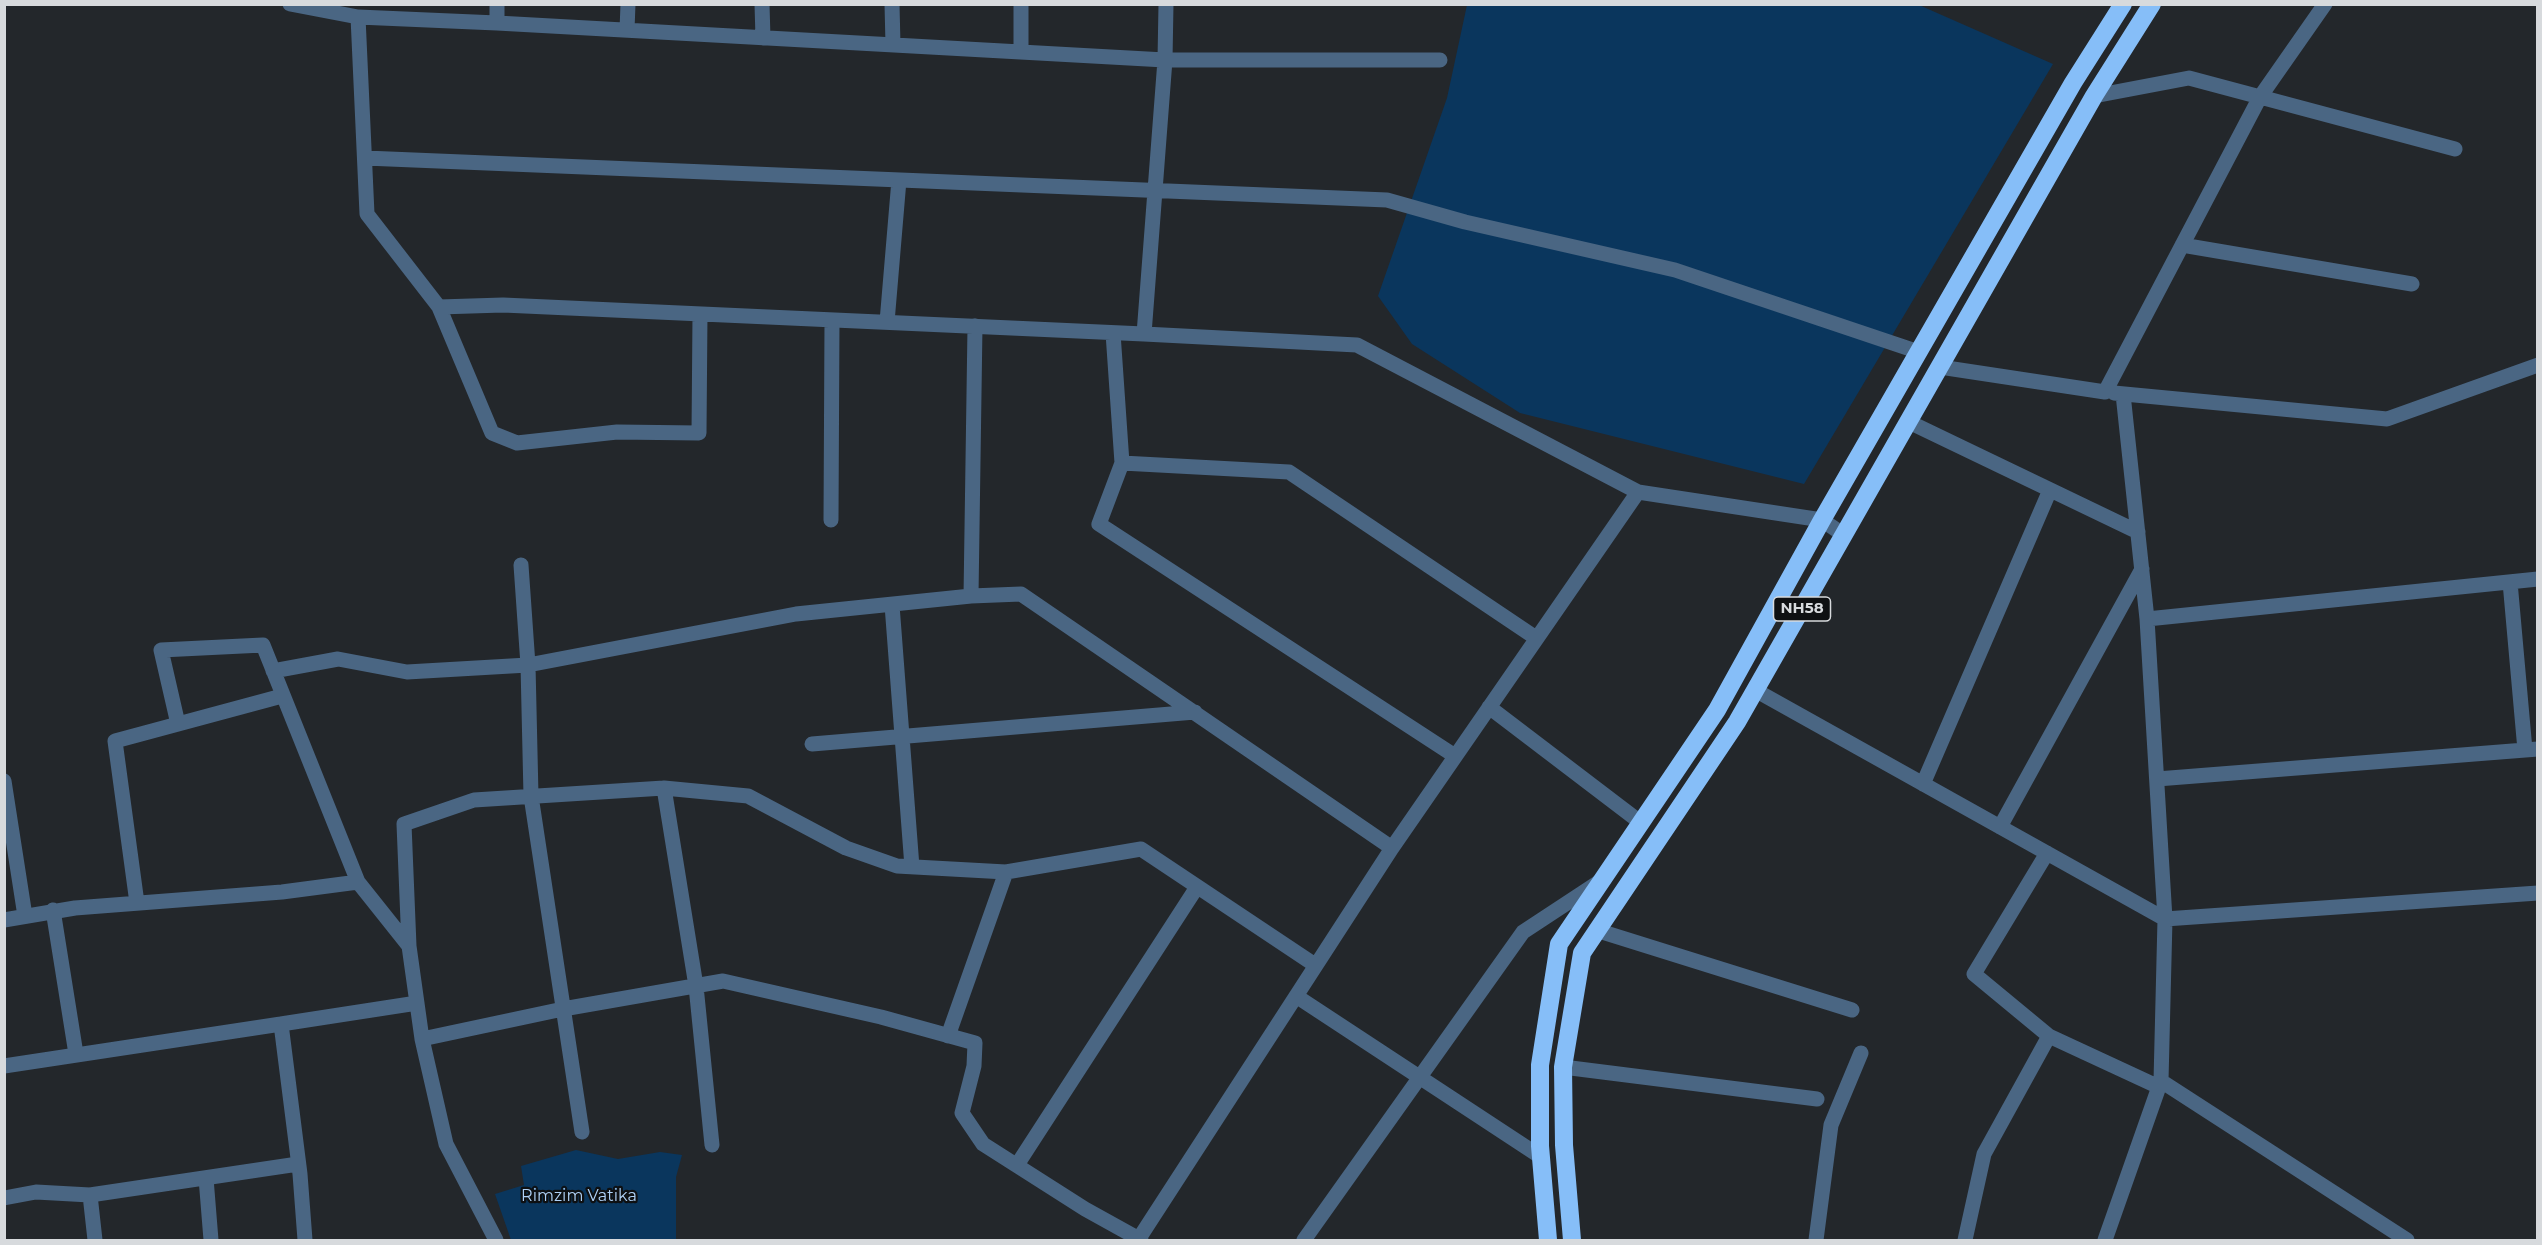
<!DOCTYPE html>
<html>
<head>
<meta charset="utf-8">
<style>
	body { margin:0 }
	#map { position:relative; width:2542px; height:1245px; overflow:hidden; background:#23272b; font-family:Montserrat,sans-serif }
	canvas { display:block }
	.frame { position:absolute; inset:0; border:6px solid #d7dadd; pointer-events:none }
</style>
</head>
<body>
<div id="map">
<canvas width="2542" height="1245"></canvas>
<div class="frame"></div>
</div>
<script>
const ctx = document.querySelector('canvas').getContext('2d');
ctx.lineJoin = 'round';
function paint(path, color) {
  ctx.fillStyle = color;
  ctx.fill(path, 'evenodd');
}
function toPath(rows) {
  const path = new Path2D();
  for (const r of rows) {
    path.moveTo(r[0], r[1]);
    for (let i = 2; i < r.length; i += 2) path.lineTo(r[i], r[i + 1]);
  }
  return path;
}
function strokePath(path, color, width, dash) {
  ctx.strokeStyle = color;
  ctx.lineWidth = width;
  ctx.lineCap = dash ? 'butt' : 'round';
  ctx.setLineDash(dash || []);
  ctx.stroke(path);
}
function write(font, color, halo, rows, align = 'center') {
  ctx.font = font + ' Montserrat,sans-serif';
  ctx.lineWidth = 4.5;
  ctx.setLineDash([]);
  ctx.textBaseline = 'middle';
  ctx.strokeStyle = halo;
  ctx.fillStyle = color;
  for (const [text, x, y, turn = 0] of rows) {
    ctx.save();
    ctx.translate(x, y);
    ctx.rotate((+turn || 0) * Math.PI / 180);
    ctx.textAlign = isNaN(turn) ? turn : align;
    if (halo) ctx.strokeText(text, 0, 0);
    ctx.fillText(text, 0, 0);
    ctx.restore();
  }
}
paint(toPath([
	[1467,5,1919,5,2053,64,1804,484,1520,413,1412,344,1378,296,1447,98],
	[576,1150,618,1159,660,1152,682,1155,676,1177,676,1240,511,1240,495,1194,524,1185,521,1166]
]), '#0a365d');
strokePath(toPath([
	[290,4,358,17],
	[497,4,497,23,1165,60,1440,60],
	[762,4,763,38],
	[892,4,893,45],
	[1166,4,1165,60,1144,334,1357,345,1638,492],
	[497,23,358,17,367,214,439,307,503,305,1144,334],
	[627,30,628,4],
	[1021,52,1021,4],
	[2094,96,2189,78,2455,149],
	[365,158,1387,200,1465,222,1675,270,1919,352],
	[2182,245,2412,284],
	[439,307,492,433,517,443,617,432,699,433,700,314],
	[887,322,899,180],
	[1113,333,1122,463,1099,524,1455,756],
	[1940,367,2105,392,2260,97,2325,4],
	[2114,393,2387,419,2538,365],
	[2123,394,2147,619,2538,579],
	[1909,422,2138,532],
	[1122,463,1289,472,1536,638],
	[831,520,832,320],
	[521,565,528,665,531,796,582,1132],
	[2510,582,2525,750],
	[971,596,975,326],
	[892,605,912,867],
	[273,671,338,659,407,672,528,665,796,614,971,596,1021,594,1392,848],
	[1755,690,2165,919,2538,893],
	[1489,707,1640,822],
	[178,724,161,650,263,645,358,882,409,946,422,1039],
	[812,744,1195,712],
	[2157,779,2538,749],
	[4,781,25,916],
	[1923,784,2050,490],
	[664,788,696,986,712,1145],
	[2000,827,2142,569],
	[2047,853,1974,974,2049,1036],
	[137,903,115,741,282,696],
	[53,910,76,1054],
	[4,920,75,908,282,892,358,882],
	[1596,930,1852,1010],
	[409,946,404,824,474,800,664,788,748,796,846,848,897,866,1006,872],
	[1296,996,1541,1157],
	[281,1024,417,1003],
	[948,1036,1006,872,1141,849,1315,965],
	[4,1066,281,1024,300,1174,305,1240],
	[1563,1067,1817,1099],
	[2161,1081,2407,1240],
	[1017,1165,1197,887],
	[206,1178,211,1240],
	[90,1195,298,1164],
	[4,1198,36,1192,90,1195,95,1240],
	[496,1240,446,1144,422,1039,563,1009,723,981,881,1017,975,1043,974,1066,962,1113,983,1144,1085,1209,1141,1240],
	[1138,1240,1392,848,1638,492,1822,520,1844,535],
	[1304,1240,1523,932,1599,882],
	[1816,1240,1831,1125,1861,1053],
	[1965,1240,1984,1154,2049,1036,2159,1087],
	[2105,1240,2161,1081,2165,919,2147,619]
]), '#4a6683', 15);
strokePath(toPath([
	[1548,1240,1540,1146,1540,1065,1559,944,1717,710,1822,520,2073,83,2123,4],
	[1572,1240,1564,1145,1563,1067,1582,953,1737,722,2094,96,2152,4]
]), '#86bef8', 18);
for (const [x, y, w] of [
	[1802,609,57]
]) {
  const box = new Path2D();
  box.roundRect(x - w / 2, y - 12, w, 24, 4.5);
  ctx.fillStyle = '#0e1012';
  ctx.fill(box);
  strokePath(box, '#d7dadd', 1.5);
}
write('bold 15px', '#d7dadd', null, [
	["NH58",1802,609]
]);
write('16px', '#b0d2f7', '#0e1012', [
	["Rimzim Vatika",579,1196]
]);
</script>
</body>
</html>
